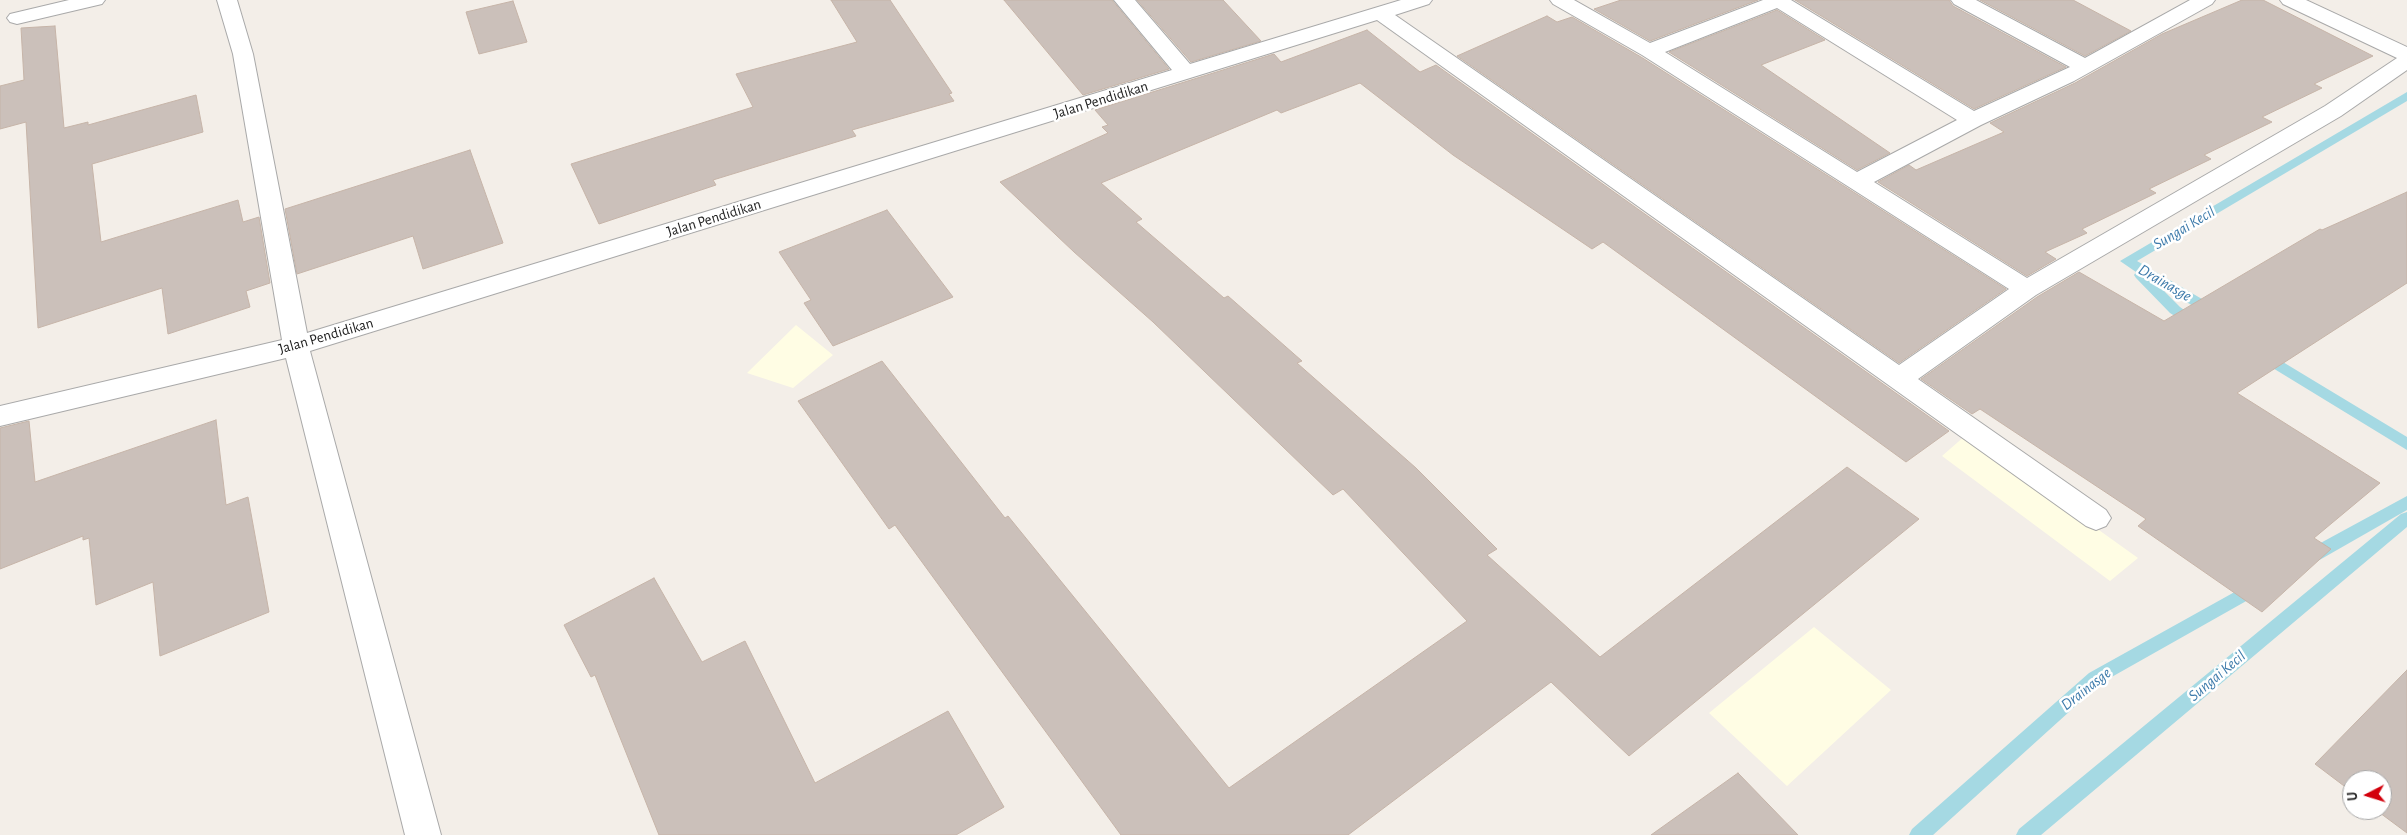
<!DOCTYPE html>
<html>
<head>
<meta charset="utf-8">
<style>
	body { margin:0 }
	#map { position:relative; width:2407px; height:835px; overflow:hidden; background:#f3eee8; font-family:"Alegreya Sans",sans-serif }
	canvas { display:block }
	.north { position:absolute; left:2342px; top:770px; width:50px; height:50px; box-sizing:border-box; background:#fff; border:1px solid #a7a7a7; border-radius:50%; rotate:265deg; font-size:14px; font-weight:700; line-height:20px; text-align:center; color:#222 }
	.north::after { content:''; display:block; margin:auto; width:18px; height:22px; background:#d3000c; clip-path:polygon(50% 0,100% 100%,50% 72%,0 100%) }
</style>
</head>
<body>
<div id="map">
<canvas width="2407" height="835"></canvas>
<div class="north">U</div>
</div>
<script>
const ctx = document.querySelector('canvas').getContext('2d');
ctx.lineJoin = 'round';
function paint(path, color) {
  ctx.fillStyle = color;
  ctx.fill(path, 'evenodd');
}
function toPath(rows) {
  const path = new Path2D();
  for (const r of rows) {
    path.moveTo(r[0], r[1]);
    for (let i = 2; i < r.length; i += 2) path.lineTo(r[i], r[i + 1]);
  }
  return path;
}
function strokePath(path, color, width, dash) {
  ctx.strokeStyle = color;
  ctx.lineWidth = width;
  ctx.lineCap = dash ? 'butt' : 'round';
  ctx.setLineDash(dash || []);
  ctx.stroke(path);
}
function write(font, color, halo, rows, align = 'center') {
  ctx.font = font + ' "Alegreya Sans",sans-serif';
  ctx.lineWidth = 5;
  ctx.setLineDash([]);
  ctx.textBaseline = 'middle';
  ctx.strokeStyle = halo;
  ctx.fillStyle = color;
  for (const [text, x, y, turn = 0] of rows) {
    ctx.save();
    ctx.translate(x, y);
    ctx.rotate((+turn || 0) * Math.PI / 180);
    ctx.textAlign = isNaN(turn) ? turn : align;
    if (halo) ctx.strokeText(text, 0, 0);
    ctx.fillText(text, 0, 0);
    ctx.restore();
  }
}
paint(toPath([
	[796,325,833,355,793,388,747,373],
	[1966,435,2138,558,2110,581,1942,456],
	[1814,627,1891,690,1787,786,1709,713]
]), '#fffde4');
paint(toPath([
	[2407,92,2407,101,2137,261,2219,309,2221,312,2219,315,2209,315,2160,287,2180,307,2201,322,2194,327,2189,325,2170,313,2136,278,2134,275,2136,272,2120,261,2407,92],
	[2263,350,2407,437,2407,450,2258,359,2256,355,2263,350],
	[2407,496,2407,510,2316,562,2310,564,2304,562,2302,557,2304,552,2407,496],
	[2407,512,2407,527,2041,835,2016,835,2019,829,2401,514,2407,512],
	[2258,579,2264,581,2266,586,2264,591,2101,683,1933,835,1909,835,1912,829,2089,673,2258,579]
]), '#a5d9e3');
const building = toPath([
	[831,0,890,0,952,93,949,94,954,101,852,130,856,136,713,180,716,185,599,224,571,164,753,107,736,74,857,42,831,0],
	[1004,0,1112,0,1169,69,1083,95,1004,0],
	[1137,0,1223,0,1261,41,1191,62,1137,0],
	[1621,0,1758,0,1650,41,1594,9,1621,0],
	[1795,0,1949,0,1953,6,2066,67,1974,109,1795,0],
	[1980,0,2073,0,2131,31,2085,56,1980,0],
	[2242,0,2263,0,2373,56,2314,84,2322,88,2262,117,2272,122,2204,155,2211,159,2149,189,2156,193,2082,229,2087,233,2045,252,2056,259,2027,276,1878,182,1909,165,1916,170,2004,132,1990,123,2075,83,2162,34,2242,0],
	[513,1,527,42,479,54,466,12,513,1],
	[1777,10,1825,40,1761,65,1890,153,1857,170,1669,52,1777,10],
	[1547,16,1557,22,1572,17,1641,57,2006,289,1899,363,1457,56,1547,16],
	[55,26,64,128,88,122,88,125,196,95,203,132,92,164,101,242,238,200,243,222,259,217,270,283,246,291,250,307,168,334,162,288,38,328,26,122,0,129,0,86,24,80,21,28,55,26],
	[1367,30,1420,72,1436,65,1949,431,1906,462,1603,242,1592,249,1453,155,1360,83,1281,113,1277,110,1101,183,1142,219,1136,222,1224,298,1228,296,1302,361,1297,363,1416,468,1497,549,1487,555,1600,657,1847,467,1919,519,1629,756,1551,682,1348,835,1121,835,895,525,889,529,798,401,882,361,1005,518,1008,516,1229,788,1467,621,1343,489,1333,495,1153,322,1074,252,1000,182,1108,133,1102,127,1108,125,1095,110,1274,54,1281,62,1367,30],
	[470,150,503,243,423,269,413,236,297,274,285,209,470,150],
	[2407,192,2407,283,2237,393,2380,483,2314,538,2331,549,2262,612,2138,526,2146,519,1980,409,1972,414,1921,379,2037,297,2079,272,2164,321,2320,229,2322,230,2407,192],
	[887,210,953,297,833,346,804,303,811,300,779,252,887,210],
	[216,420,226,505,248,497,269,612,160,656,153,582,96,605,89,538,83,540,83,536,0,569,0,428,29,421,35,482,216,420],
	[654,578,702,662,745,641,815,783,948,711,1004,807,956,835,659,835,595,675,591,677,564,625,654,578],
	[2407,670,2407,833,2376,810,2382,810,2382,780,2352,780,2352,792,2315,764,2407,670],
	[1738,773,1798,835,1651,835,1738,773]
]);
paint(building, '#cbc0ba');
strokePath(building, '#c6b4a8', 1);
const minor = toPath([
	[69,0,105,0,102,4,17,24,10,22,7,18,10,14,69,0],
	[217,0,237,0,253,54,307,333,1172,70,1114,0,1135,0,1190,64,1401,0,1432,0,1429,4,1395,15,1899,365,2009,289,1642,55,1553,4,1550,0,1574,0,1650,43,1763,0,1791,0,1974,111,2070,67,1954,4,1951,0,1976,0,2085,58,2190,0,2215,0,2212,4,2074,81,1981,125,1874,182,2027,278,2325,106,2397,58,2283,4,2280,0,2306,0,2407,47,2407,70,2341,116,2036,295,1918,379,2106,510,2111,518,2106,526,2096,530,2086,526,1377,20,310,351,441,835,405,835,286,358,0,426,0,406,282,340,233,54,217,0],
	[1777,8,1957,120,1857,172,1665,52,1777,8]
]);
strokePath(minor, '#a9a9a9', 2);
paint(minor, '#fff');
write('15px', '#222', '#fff', [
	["Jalan Pendidikan",1101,100,-17],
	["Jalan Pendidikan",714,218,-17],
	["Jalan Pendidikan",326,336,-16]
]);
write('italic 16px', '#3e7bab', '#fff', [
	["Sungai Kecil",2184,228,-31],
	["Drainasge",2165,283,30],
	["Sungai Kecil",2217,676,-40],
	["Drainasge",2086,689,-38]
]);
</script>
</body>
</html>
